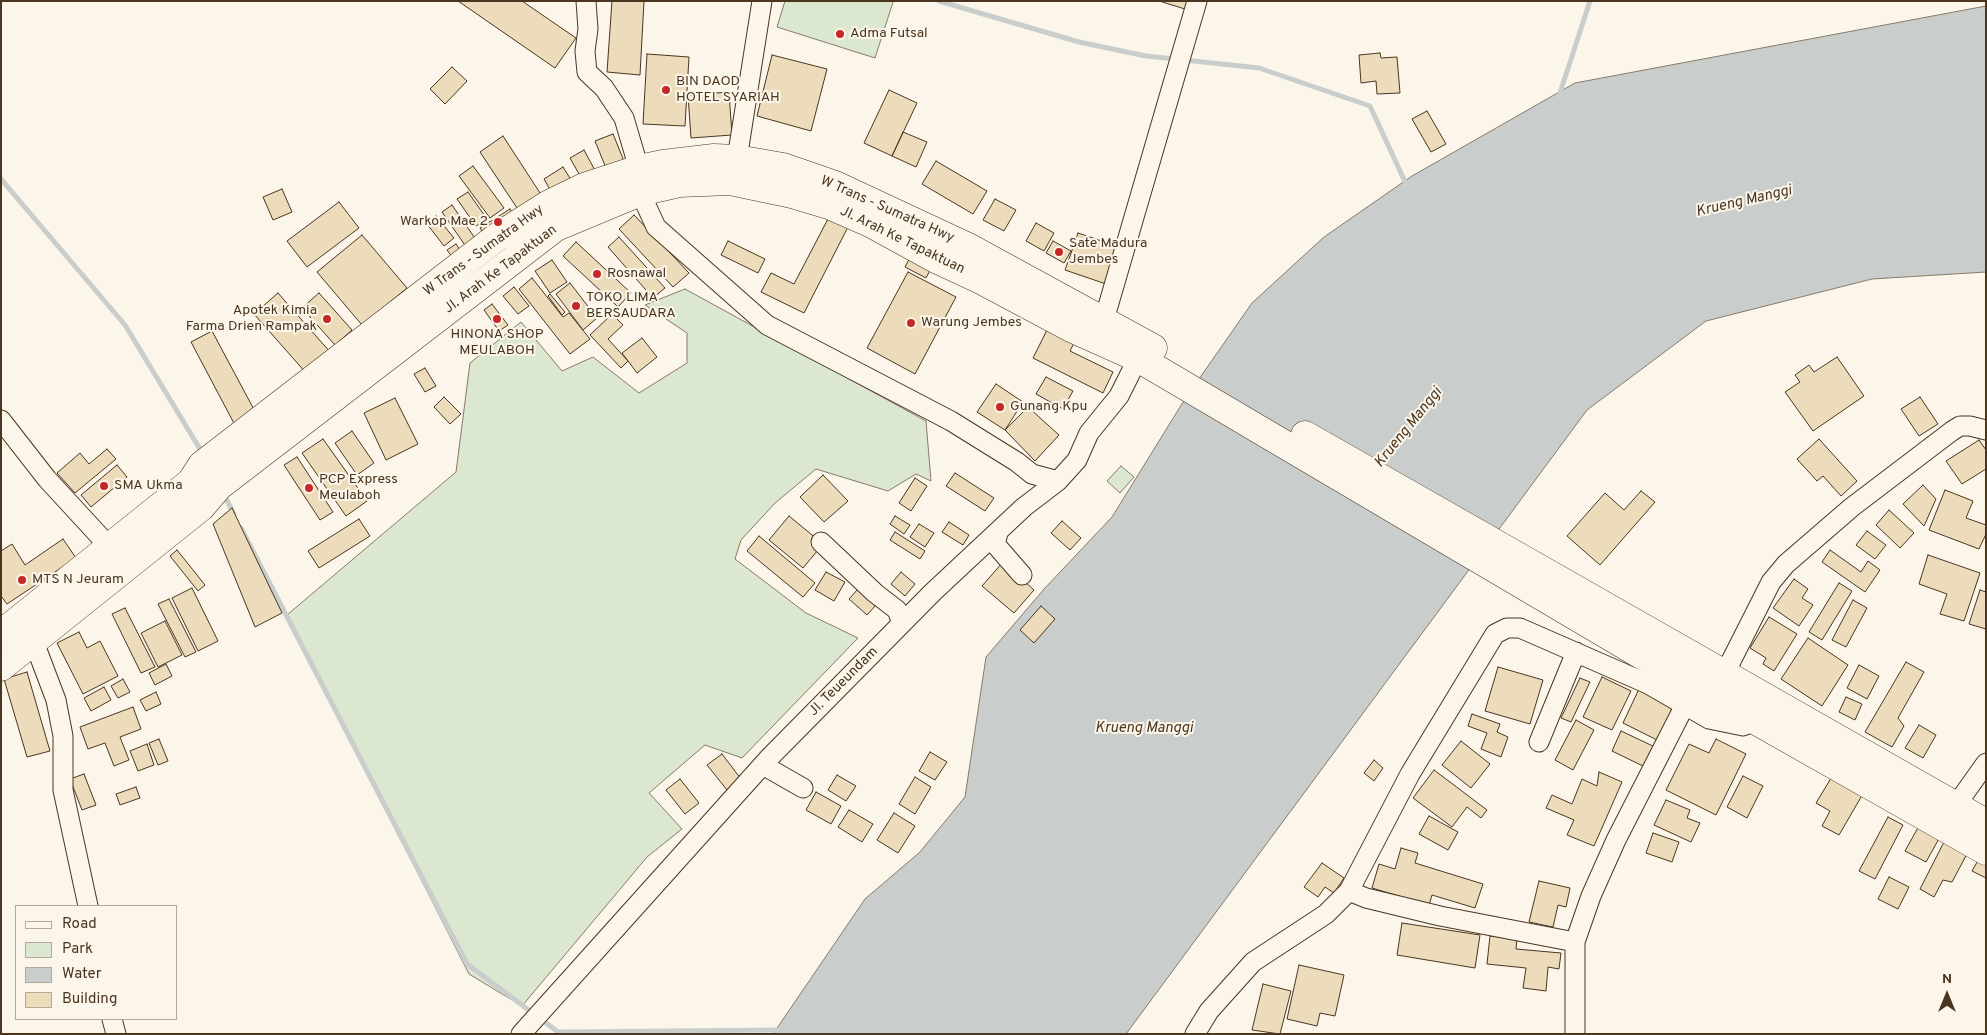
<!DOCTYPE html>
<html>
<head>
<meta charset="utf-8">
<style>
	body { margin:0 }
	#map { position:relative; width:1987px; height:1035px; overflow:hidden; background:#fbf6e9; font-family:Overpass,sans-serif }
	canvas { display:block }
	.frame { position:absolute; inset:0; border:2px solid #4a3520; pointer-events:none }
	.legend { position:absolute; left:15px; top:905px; width:162px; height:115px; box-sizing:border-box; background:#fbf6e9; border:1px solid #b4a999; margin:0; padding:6px 9px; list-style:none; font-size:15px; color:#4a3520 }
	.legend li { display:flex; align-items:center; gap:10px; height:25px }
	.legend b { width:25px; border:1px solid #b4a999 }
	.north { position:absolute; left:1922px; top:970px; width:50px; height:50px; -webkit-text-stroke:4px #fbf6e9; paint-order:stroke; rotate:0deg; font-size:14px; font-weight:700; line-height:20px; text-align:center; color:#4a3520 }
	.north::after { content:''; display:block; margin:auto; width:18px; height:22px; background:#4a3520; clip-path:polygon(50% 0,100% 100%,50% 72%,0 100%) }
</style>
</head>
<body>
<div id="map">
<canvas width="1987" height="1035"></canvas>
<div class="frame"></div>
<ul class="legend">
<li><b style="height:6px;background:#fbf6e9"></b>Road</li>
<li><b style="height:14px;background:#dce7d0"></b>Park</li>
<li><b style="height:14px;background:#c9cecd"></b>Water</li>
<li><b style="height:14px;background:#ecdcbc"></b>Building</li>
</ul>
<div class="north">N</div>
</div>
<script>
const ctx = document.querySelector('canvas').getContext('2d');
ctx.lineJoin = 'round';
function paint(path, color) {
  ctx.fillStyle = color;
  ctx.fill(path, 'evenodd');
}
function toPath(rows) {
  const path = new Path2D();
  for (const r of rows) {
    path.moveTo(r[0], r[1]);
    for (let i = 2; i < r.length; i += 2) path.lineTo(r[i], r[i + 1]);
  }
  return path;
}
function strokePath(path, color, width, dash) {
  ctx.strokeStyle = color;
  ctx.lineWidth = width;
  ctx.lineCap = dash ? 'butt' : 'round';
  ctx.setLineDash(dash || []);
  ctx.stroke(path);
}
function write(font, color, halo, rows, align = 'center') {
  ctx.font = font + ' Overpass,sans-serif';
  ctx.lineWidth = 4;
  ctx.setLineDash([]);
  ctx.textBaseline = 'middle';
  ctx.strokeStyle = halo;
  ctx.fillStyle = color;
  for (const [text, x, y, turn = 0] of rows) {
    ctx.save();
    ctx.translate(x, y);
    ctx.rotate((+turn || 0) * Math.PI / 180);
    ctx.textAlign = isNaN(turn) ? turn : align;
    if (halo) ctx.strokeText(text, 0, 0);
    ctx.fillText(text, 0, 0);
    ctx.restore();
  }
}
const green = toPath([
	[785,1,892,1,893,2,875,58,777,27,785,1],
	[685,289,926,421,931,481,916,474,888,491,816,469,775,503,741,540,735,559,806,613,858,638,742,758,705,745,649,793,682,829,647,857,522,1006,469,974,287,615,456,472,470,363,521,322,562,371,593,357,639,393,687,363,687,333,645,305,685,289],
	[1121,466,1134,477,1120,493,1107,481,1121,466]
]);
paint(green, '#dce7d0');
strokePath(green, '#887966', 1);
const water = toPath([
	[1986,6,1986,272,1872,279,1706,321,1587,410,1126,1034,773,1034,865,899,920,852,965,797,986,657,1045,588,1112,517,1185,399,1252,303,1324,237,1412,176,1575,83,1986,6]
]);
paint(water, '#c9cecd');
strokePath(water, '#887966', 1);
strokePath(toPath([
	[939,1,1079,42,1146,56,1175,59],
	[1184,60,1259,68,1370,106,1407,186],
	[1559,96,1590,1],
	[1,179,125,325,203,454],
	[223,493,234,514],
	[241,528,467,964,534,1014],
	[541,1019,558,1032,780,1030]
]), '#c9cecd', 5);
const building = toPath([
	[458,1,522,1,576,38,555,68,458,1],
	[612,1,644,1,640,75,607,72,612,1],
	[1159,1,1187,1,1185,9,1159,1],
	[1380,53,1381,58,1397,57,1400,93,1377,94,1376,81,1361,83,1359,55,1380,53],
	[647,54,689,57,685,126,643,124,647,54],
	[772,55,827,69,811,131,757,116,772,55],
	[452,67,467,81,445,104,430,89,452,67],
	[889,90,917,103,892,156,864,143,889,90],
	[729,92,732,135,691,138,688,95,729,92],
	[1427,111,1446,144,1431,152,1412,119,1427,111],
	[903,132,927,142,916,167,892,156,903,132],
	[613,134,624,161,606,168,595,141,613,134],
	[503,136,542,196,519,211,480,152,503,136],
	[584,150,598,176,584,183,570,158,584,150],
	[936,161,987,191,973,214,922,184,936,161],
	[473,166,504,208,490,218,459,176,473,166],
	[563,167,573,183,553,195,544,179,563,167],
	[282,189,292,212,273,220,263,197,282,189],
	[468,192,487,219,476,226,457,199,468,192],
	[995,199,1016,210,1004,231,983,220,995,199],
	[339,202,359,228,307,267,287,241,339,202],
	[452,205,479,244,469,251,442,212,452,205],
	[510,209,515,217,485,236,480,228,510,209],
	[634,215,689,273,673,287,619,229,634,215],
	[436,216,454,238,444,246,427,224,436,216],
	[829,217,848,227,804,313,761,292,771,273,794,284,829,217],
	[1036,223,1054,233,1044,251,1026,241,1036,223],
	[1078,233,1122,248,1109,285,1065,270,1078,233],
	[362,235,407,288,362,325,317,272,362,235],
	[619,237,665,288,653,298,608,247,619,237],
	[728,241,765,259,758,273,721,255,728,241],
	[1053,241,1071,251,1064,263,1046,253,1053,241],
	[576,242,631,293,618,307,563,256,576,242],
	[456,244,464,256,456,262,447,250,456,244],
	[915,248,936,259,926,278,905,267,915,248],
	[552,260,567,282,550,293,535,271,552,260],
	[908,272,956,297,915,374,867,348,908,272],
	[532,278,563,317,569,313,590,339,570,354,519,289,532,278],
	[570,283,597,318,583,330,556,294,570,283],
	[514,287,529,306,518,314,503,296,514,287],
	[278,293,331,353,307,374,254,314,278,293],
	[319,293,352,330,335,345,302,308,319,293],
	[550,294,565,312,562,315,548,296,550,294],
	[492,304,508,325,499,331,484,310,492,304],
	[612,314,623,325,608,339,628,361,621,368,590,335,612,314],
	[1049,326,1076,339,1070,351,1113,372,1103,393,1033,358,1049,326],
	[212,331,258,417,237,429,191,342,212,331],
	[642,338,657,357,637,373,622,353,642,338],
	[1837,357,1864,396,1813,431,1785,392,1800,382,1795,375,1809,365,1814,372,1837,357],
	[425,368,436,386,425,392,414,374,425,368],
	[1046,377,1073,391,1063,409,1036,394,1046,377],
	[996,384,1023,402,1005,430,977,412,996,384],
	[444,397,461,414,450,424,434,407,444,397],
	[1920,397,1938,424,1919,436,1901,409,1920,397],
	[395,398,418,444,386,460,364,413,395,398],
	[1028,407,1059,435,1035,461,1005,430,1028,407],
	[352,431,374,463,357,475,335,443,352,431],
	[323,439,367,501,346,516,302,453,323,439],
	[1819,439,1857,481,1841,496,1823,476,1817,481,1797,459,1819,439],
	[1979,440,1986,450,1986,469,1962,484,1946,461,1979,440],
	[107,449,116,459,75,493,57,473,80,453,89,464,107,449],
	[297,457,333,512,320,520,284,465,297,457],
	[117,465,127,477,91,507,81,495,117,465],
	[955,473,994,498,985,511,946,486,955,473],
	[823,475,848,501,824,522,800,497,823,475],
	[915,478,927,486,911,511,899,503,915,478],
	[1923,485,1936,499,1924,526,1903,504,1923,485],
	[1945,490,1973,501,1966,518,1986,525,1986,534,1979,549,1929,530,1945,490],
	[1641,491,1655,502,1600,565,1567,536,1605,493,1624,510,1641,491],
	[232,508,282,613,255,627,213,524,232,508],
	[1889,510,1914,533,1900,548,1876,525,1889,510],
	[789,516,823,544,803,568,769,540,789,516],
	[895,516,910,525,904,534,890,524,895,516],
	[359,519,370,536,319,568,308,551,359,519],
	[1062,521,1081,538,1070,550,1051,533,1062,521],
	[949,522,969,535,963,545,942,532,949,522],
	[919,524,934,533,925,547,910,537,919,524],
	[1867,531,1886,545,1875,559,1856,545,1867,531],
	[895,532,925,551,920,559,890,540,895,532],
	[759,536,815,583,803,597,747,551,759,536],
	[63,539,76,558,7,604,1,596,1,551,12,544,25,565,63,539],
	[177,550,205,585,198,591,170,556,177,550],
	[1830,550,1861,572,1868,561,1880,570,1865,592,1822,562,1830,550],
	[1928,555,1980,573,1964,621,1940,614,1947,594,1919,584,1928,555],
	[1003,562,1034,590,1014,613,982,586,1003,562],
	[826,572,845,582,834,601,815,590,826,572],
	[901,572,915,584,905,596,891,584,901,572],
	[1794,579,1808,589,1802,598,1813,605,1799,626,1773,608,1794,579],
	[1839,583,1852,591,1822,640,1809,632,1839,583],
	[192,588,218,641,198,651,172,598,192,588],
	[858,589,876,605,867,615,849,599,858,589],
	[1980,590,1986,592,1986,629,1969,624,1980,590],
	[169,599,196,652,185,657,158,604,169,599],
	[1853,600,1867,608,1846,647,1832,640,1853,600],
	[1041,606,1055,619,1034,643,1020,630,1041,606],
	[125,608,155,667,141,673,112,614,125,608],
	[1769,617,1797,634,1774,671,1763,664,1766,658,1750,648,1769,617],
	[165,621,182,655,158,667,141,633,165,621],
	[79,632,87,648,100,641,118,676,83,694,57,643,79,632],
	[1808,638,1848,665,1822,706,1781,679,1808,638],
	[1906,662,1924,672,1898,718,1904,726,1892,747,1865,732,1906,662],
	[166,664,172,676,155,685,149,673,166,664],
	[1859,665,1879,676,1867,699,1847,688,1859,665],
	[1498,667,1543,680,1530,724,1485,711,1498,667],
	[27,672,50,751,27,757,4,679,27,672],
	[1602,677,1631,691,1612,730,1583,717,1602,677],
	[1580,678,1590,682,1571,722,1561,718,1580,678],
	[123,679,130,692,118,698,111,686,123,679],
	[104,687,111,700,91,711,84,698,104,687],
	[1639,689,1676,707,1659,741,1623,723,1639,689],
	[156,692,161,704,146,711,140,700,156,692],
	[1846,697,1862,704,1855,720,1839,712,1846,697],
	[133,707,141,729,120,737,129,760,114,766,105,743,88,749,80,727,133,707],
	[1472,714,1500,724,1497,732,1508,737,1501,757,1481,749,1487,733,1468,726,1472,714],
	[1576,720,1594,730,1573,770,1555,760,1576,720],
	[1919,725,1936,735,1923,758,1905,748,1919,725],
	[1621,731,1655,747,1645,767,1612,751,1621,731],
	[159,739,168,761,158,765,149,743,159,739],
	[1716,739,1746,754,1716,815,1666,790,1689,744,1709,753,1716,739],
	[1461,741,1490,764,1471,788,1442,765,1461,741],
	[147,744,154,765,138,771,130,751,147,744],
	[930,752,947,762,935,780,919,771,930,752],
	[722,754,741,779,727,790,707,765,722,754],
	[1374,760,1383,768,1374,781,1364,773,1374,760],
	[1434,770,1487,810,1481,818,1467,807,1452,827,1413,798,1434,770],
	[1599,772,1622,782,1594,846,1567,835,1574,820,1546,808,1552,795,1572,804,1582,779,1597,786,1599,772],
	[84,774,96,805,82,810,70,779,84,774],
	[837,775,856,786,846,801,828,790,837,775],
	[1833,775,1864,792,1839,835,1822,826,1830,811,1816,803,1833,775],
	[1743,776,1763,786,1747,818,1727,807,1743,776],
	[915,777,931,787,915,814,899,804,915,777],
	[680,779,699,803,685,814,666,790,680,779],
	[136,787,140,798,120,805,116,794,136,787],
	[816,792,841,806,831,824,806,810,816,792],
	[1666,800,1690,810,1687,818,1700,823,1691,842,1654,825,1666,800],
	[849,810,873,824,862,842,838,827,849,810],
	[894,813,915,826,898,853,877,840,894,813],
	[1429,816,1458,832,1448,850,1419,834,1429,816],
	[1888,817,1903,825,1875,879,1859,871,1888,817],
	[1920,824,1941,835,1926,862,1905,851,1920,824],
	[1653,833,1679,842,1672,862,1646,853,1653,833],
	[1945,840,1968,852,1952,882,1943,880,1934,897,1920,889,1945,840],
	[1401,848,1418,853,1415,863,1483,884,1475,908,1432,895,1429,905,1372,888,1379,864,1395,869,1401,848],
	[1980,857,1986,859,1986,878,1972,871,1980,857],
	[1322,863,1344,878,1334,893,1325,887,1318,897,1304,887,1322,863],
	[1889,877,1909,887,1898,909,1878,899,1889,877],
	[1539,881,1570,888,1566,907,1558,905,1553,927,1529,922,1539,881],
	[1402,923,1480,935,1475,968,1397,955,1402,923],
	[1490,936,1517,939,1516,949,1561,953,1559,969,1548,967,1546,991,1523,988,1526,968,1487,964,1490,936],
	[1299,965,1344,975,1335,1016,1320,1013,1317,1026,1287,1019,1299,965],
	[1263,984,1291,991,1280,1034,1252,1030,1263,984]
]);
paint(building, '#ecdcbc');
strokePath(building, '#4a3520', 1);
const minor = toPath([
	[586,1,588,29,585,51,587,72,604,88,624,118,639,169],
	[737,159,762,1],
	[640,192,656,227,767,325,951,421,1017,462,1032,474,1058,481],
	[1104,320,1197,1],
	[1,420,47,479,117,555],
	[998,533,995,544,1022,575],
	[821,542,875,593,897,610,902,623],
	[34,642,56,700,63,736,63,790,88,906],
	[1724,675,1771,582,1786,564,1852,507,1952,431,1960,426,1970,426,1986,430],
	[1539,742,1576,652],
	[768,759,768,768,803,788],
	[1949,815,1986,763],
	[1349,891,1366,898,1440,916,1575,942],
	[112,1019,116,1034],
	[521,1034,768,759,933,592,1024,507,1058,481,1077,460,1089,433,1119,396,1138,358],
	[1195,1034,1209,1011,1253,962,1326,914,1349,891,1410,774,1495,634,1507,628,1520,628,1648,684,1709,719,1743,726,1756,721],
	[1575,1034,1575,942,1591,896,1616,840,1685,705]
]);
const highway = toPath([
	[1305,435,1986,823],
	[1,634,191,482,202,465,497,237,549,204,584,187,639,169,663,164,714,158,737,159,783,167,835,185,970,248,1153,348],
	[1,667,201,507,219,486,556,227,640,192,679,183,730,181,792,194,829,205,872,224,936,259,979,279,1071,328,1138,358,1677,676,1986,851]
]);
strokePath(minor, '#4a3520', 21);
strokePath(highway, '#4a3520', 29);
strokePath(minor, '#fbf6e9', 19);
strokePath(highway, '#fbf6e9', 28);
for (const [x, y, r, color] of [
	[840,34,5,"#c62828"],
	[666,90,5,"#c62828"],
	[498,222,5,"#c62828"],
	[1059,252,5,"#c62828"],
	[597,274,5,"#c62828"],
	[576,306,5,"#c62828"],
	[327,319,5,"#c62828"],
	[497,319,5,"#c62828"],
	[911,323,5,"#c62828"],
	[1000,407,5,"#c62828"],
	[104,486,5,"#c62828"],
	[309,488,5,"#c62828"],
	[22,580,5,"#c62828"]
]) {
  const dot = new Path2D();
  dot.arc(x, y, r, 0, 2 * Math.PI);
  ctx.fillStyle = color;
  ctx.fill(dot);
  strokePath(dot, '#fbf6e9', 2);
}
write('14px', '#4a3520', '#fbf6e9', [
	["Adma Futsal",850,34],
	["BIN DAOD",676,82],
	["HOTEL SYARIAH",676,98],
	["Warkop Mae 2",488,222,"right"],
	["Sate Madura",1069,244],
	["Jembes",1069,260],
	["Rosnawal",607,274],
	["TOKO LIMA",586,298],
	["BERSAUDARA",586,314],
	["Apotek Kimia",317,311,"right"],
	["Farma Drien Rampak",317,327,"right"],
	["Warung Jembes",921,323],
	["HINONA SHOP",497,335,"center"],
	["MEULABOH",497,351,"center"],
	["Gunang Kpu",1010,407],
	["PCP Express",319,480],
	["Meulaboh",319,496],
	["SMA Ukma",114,486],
	["MTS N Jeuram",32,580]
], 'left');
write('14px', '#4a3520', '#fbf6e9', [
	["W Trans - Sumatra Hwy",887,210,24],
	["JI. Arah Ke Tapaktuan",902,241,26],
	["W Trans - Sumatra Hwy",484,251,-36],
	["JI. Arah Ke Tapaktuan",501,270,-37],
	["JI. Teueundam",844,682,-45]
]);
write('italic 15px', '#4a3520', '#fbf6e9', [
	["Krueng Manggi",1744,202,-13],
	["Krueng Manggi",1409,428,-51],
	["Krueng Manggi",1144,729]
]);
</script>
</body>
</html>
